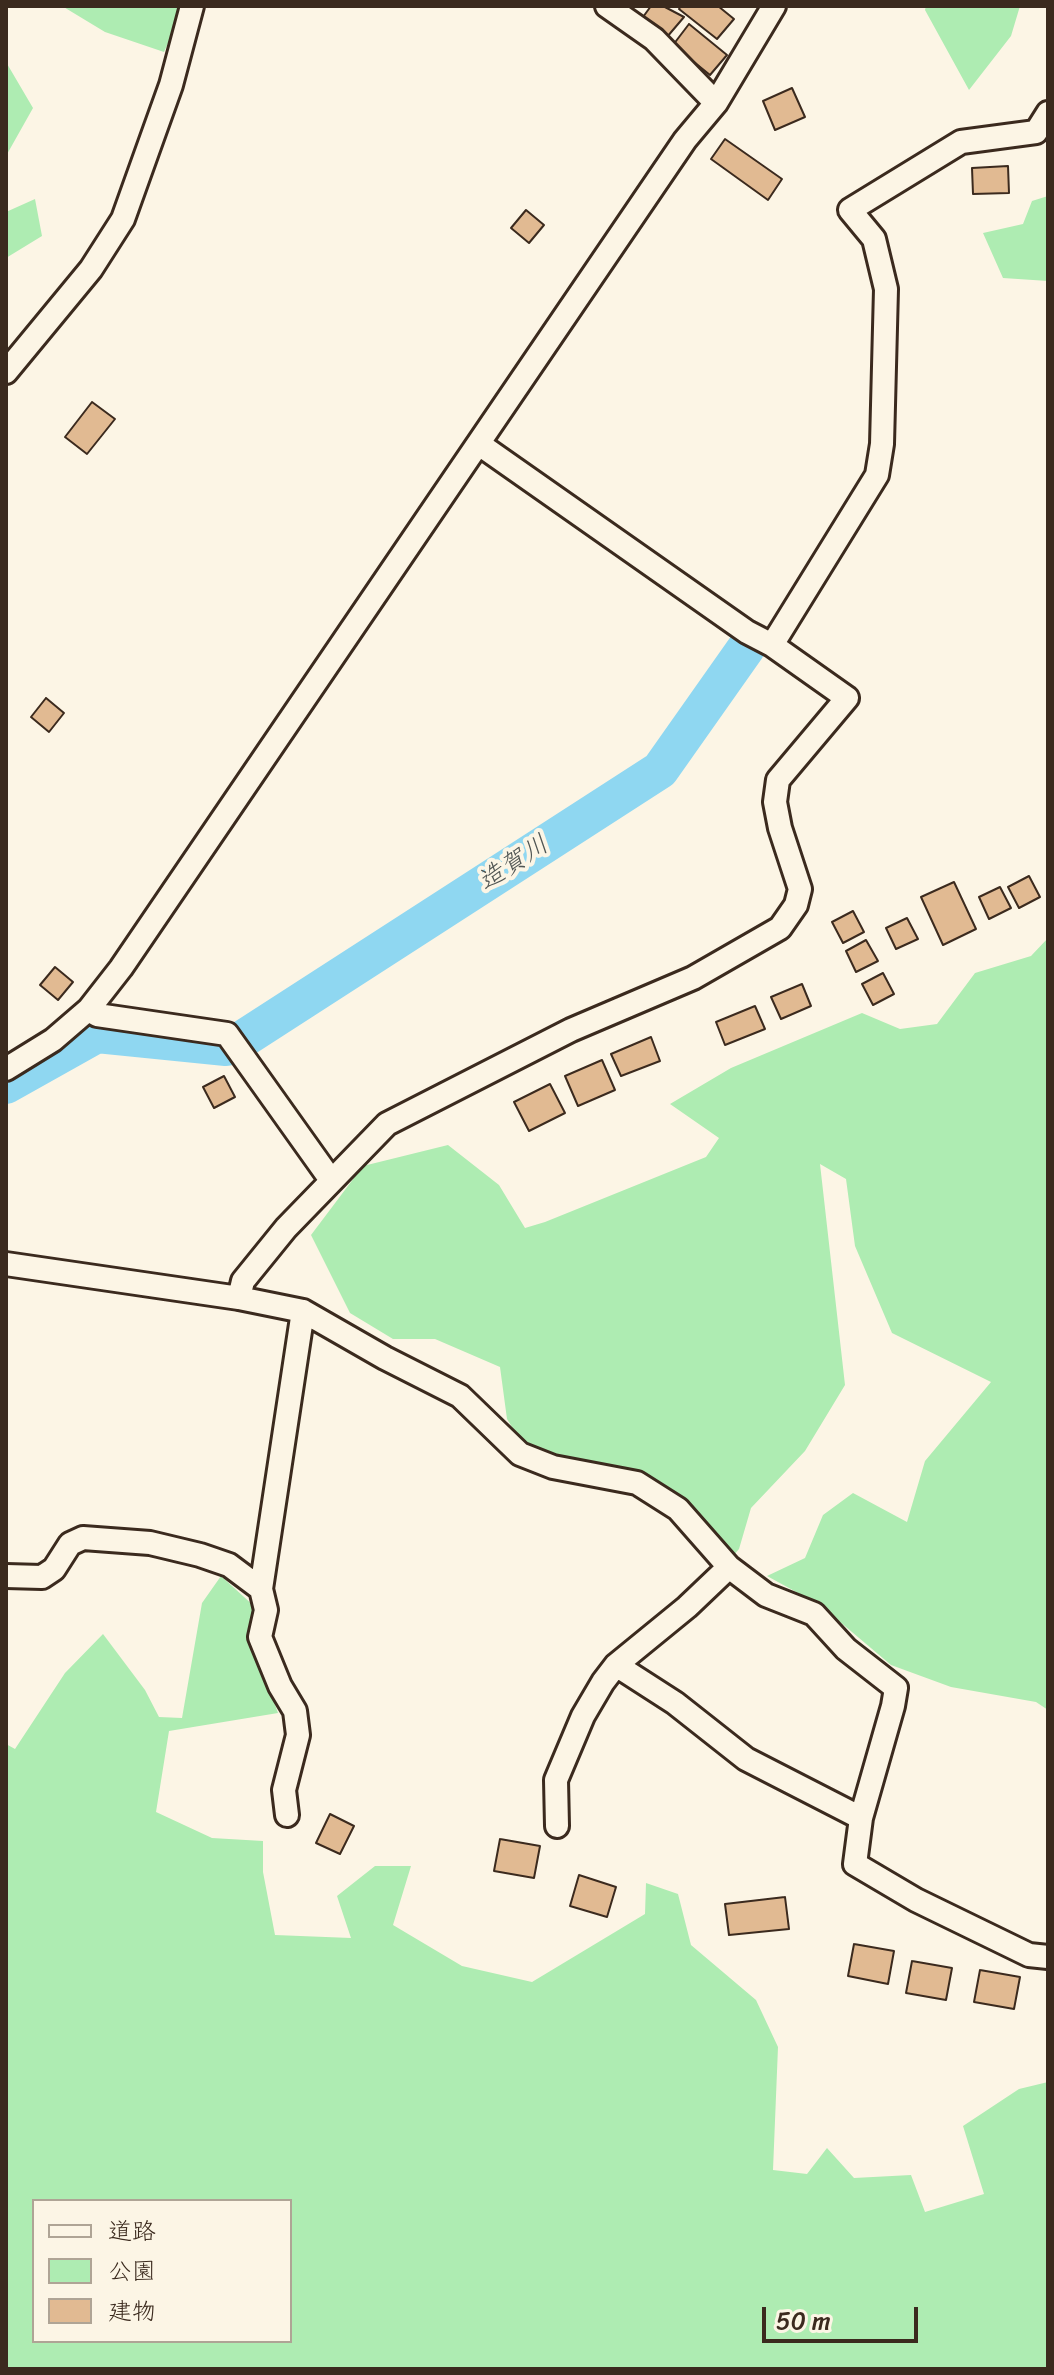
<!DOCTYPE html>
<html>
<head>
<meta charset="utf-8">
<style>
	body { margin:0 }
	#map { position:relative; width:1054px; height:2375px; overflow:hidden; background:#fcf5e5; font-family:Sriracha,"Klee One",sans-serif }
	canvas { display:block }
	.frame { position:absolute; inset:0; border:8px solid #3b2a1e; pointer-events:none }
	.legend { position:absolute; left:32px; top:2199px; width:260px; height:144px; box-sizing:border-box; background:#fcf5e5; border:2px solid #afa495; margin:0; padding:10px 14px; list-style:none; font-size:24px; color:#3b2a1e }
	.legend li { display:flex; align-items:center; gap:16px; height:40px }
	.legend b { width:40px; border:2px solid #afa495 }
	.scale { position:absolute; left:762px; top:2307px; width:156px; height:36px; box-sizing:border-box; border:4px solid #3b2a1e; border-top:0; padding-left:10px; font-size:24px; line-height:28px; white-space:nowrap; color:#3b2a1e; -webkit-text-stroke:6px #fcf5e5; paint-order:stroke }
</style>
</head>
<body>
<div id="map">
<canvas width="1054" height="2375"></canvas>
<div class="frame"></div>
<ul class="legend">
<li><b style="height:10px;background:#fcf5e5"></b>道路</li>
<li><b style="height:22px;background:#aeecb2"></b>公園</li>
<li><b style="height:22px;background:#e1ba92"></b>建物</li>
</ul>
<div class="scale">50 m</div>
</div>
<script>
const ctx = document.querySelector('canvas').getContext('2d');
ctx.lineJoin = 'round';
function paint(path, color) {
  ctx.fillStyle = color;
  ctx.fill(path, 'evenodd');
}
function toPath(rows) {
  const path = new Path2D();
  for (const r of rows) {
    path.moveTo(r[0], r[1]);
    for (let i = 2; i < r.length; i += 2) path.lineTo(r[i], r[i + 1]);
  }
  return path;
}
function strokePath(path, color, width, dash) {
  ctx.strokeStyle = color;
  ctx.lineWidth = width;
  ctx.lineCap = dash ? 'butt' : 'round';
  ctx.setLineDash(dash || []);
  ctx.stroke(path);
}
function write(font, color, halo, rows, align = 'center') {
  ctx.font = font + ' Sriracha,"Klee One",sans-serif';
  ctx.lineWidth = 8;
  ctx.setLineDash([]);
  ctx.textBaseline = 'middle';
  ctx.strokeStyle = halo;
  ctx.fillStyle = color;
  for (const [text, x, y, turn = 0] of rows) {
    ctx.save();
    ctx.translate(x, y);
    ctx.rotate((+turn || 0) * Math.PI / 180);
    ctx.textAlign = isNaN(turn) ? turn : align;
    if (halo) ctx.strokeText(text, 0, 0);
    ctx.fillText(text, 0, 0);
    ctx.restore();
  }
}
paint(toPath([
	[62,6,185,6,164,52,105,32],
	[926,6,1020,6,1011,36,969,90,925,10],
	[6,62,33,108,6,156],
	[1048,196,1048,281,1003,278,983,233,1023,224,1032,201],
	[35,199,42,236,6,258,6,212],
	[1048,938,1048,1710,1036,1702,951,1687,891,1665,820,1605,767,1576,805,1558,823,1515,853,1493,907,1522,925,1461,991,1382,892,1333,855,1246,846,1179,820,1164,845,1385,805,1451,751,1508,739,1549,733,1556,666,1489,638,1470,559,1459,520,1440,507,1419,500,1367,435,1339,393,1339,350,1313,311,1235,363,1166,448,1145,499,1185,525,1228,545,1222,706,1157,719,1138,670,1104,731,1068,862,1013,900,1029,937,1024,975,973,1031,956],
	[221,1576,255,1607,255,1650,278,1713,169,1731,156,1812,212,1838,263,1841,263,1872,275,1935,351,1938,337,1896,375,1866,411,1866,393,1925,462,1966,532,1982,645,1914,646,1883,678,1894,691,1945,756,2000,778,2047,773,2170,807,2174,827,2148,854,2178,911,2175,925,2212,984,2194,963,2126,1019,2089,1048,2082,1048,2369,6,2369,6,1744,15,1749,65,1673,103,1634,145,1690,159,1717,182,1718,202,1603],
	[34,2201,290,2201,290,2341,34,2341]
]), '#aeecb2');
strokePath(toPath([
	[243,1039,660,770,746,648],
	[6,1085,97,1034,226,1047]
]), '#8fd7f1', 38);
const building = toPath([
	[651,6,663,6,684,17,667,37,643,17,651,6],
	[681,6,718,6,734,19,717,39,679,9,681,6],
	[689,24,727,55,710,75,673,45,689,24],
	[792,88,805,117,775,130,763,101,792,88],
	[725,139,782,179,768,200,711,159,725,139],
	[1008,166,1009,193,973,194,972,168,1008,166],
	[526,210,544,225,529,243,511,228,526,210],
	[92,402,115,419,87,454,65,437,92,402],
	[46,698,64,713,49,732,31,717,46,698],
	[1029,876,1040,897,1019,908,1008,887,1029,876],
	[954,882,976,929,943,945,921,897,954,882],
	[1000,887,1011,908,989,919,979,897,1000,887],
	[853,911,864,932,843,943,832,922,853,911],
	[907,918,918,939,896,949,886,928,907,918],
	[866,940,878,961,856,972,846,951,866,940],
	[55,967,73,982,58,1000,40,985,55,967],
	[883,973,894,994,873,1005,862,984,883,973],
	[802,984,811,1006,781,1019,771,997,802,984],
	[755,1006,765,1029,725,1045,716,1022,755,1006],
	[651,1037,660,1061,621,1076,611,1054,651,1037],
	[602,1060,615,1090,578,1106,565,1076,602,1060],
	[224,1076,235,1097,214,1108,203,1087,224,1076],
	[550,1084,565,1113,529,1131,514,1102,550,1084],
	[330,1814,354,1826,340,1854,316,1843,330,1814],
	[500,1839,540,1846,534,1878,494,1871,500,1839],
	[579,1875,616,1887,607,1917,570,1906,579,1875],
	[785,1897,789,1929,729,1935,725,1904,785,1897],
	[854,1944,894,1951,888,1984,848,1976,854,1944],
	[912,1961,952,1968,946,2000,906,1993,912,1961],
	[980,1970,1020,1977,1014,2009,974,2002,980,1970]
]);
paint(building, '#e1ba92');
strokePath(building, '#3b2a1e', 2);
const minor = toPath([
	[607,6,654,39,716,103],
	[6,372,91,269,123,219,171,85,192,6],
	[772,645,877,475,882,444,886,289,874,239,850,210,961,142,1036,132,1048,113],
	[89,1009,97,1015,227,1034,331,1180],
	[6,1069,53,1040,89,1009,121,968,685,140,716,103,774,6],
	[6,1264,239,1298,303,1311,385,1358,460,1396,520,1454,553,1467,637,1483,678,1509,729,1567,766,1595,814,1614,846,1649,896,1688,893,1706,861,1818,855,1864,916,1900,1029,1955,1048,1957],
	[239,1298,243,1281,286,1228,387,1124,571,1030,693,978,780,928,796,905,800,889,780,828,775,802,778,780,847,698,772,645,747,632,479,444],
	[6,1576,42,1577,54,1569,70,1544,83,1538,150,1543,200,1555,229,1565,261,1589],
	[616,1665,675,1703,746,1759,861,1818],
	[287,1815,284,1790,298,1735,295,1711,280,1686,260,1637,266,1610,261,1589,303,1311],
	[557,1826,556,1780,583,1716,603,1682,616,1665,687,1607,729,1567]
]);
strokePath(minor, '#3b2a1e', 28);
strokePath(minor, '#fcf5e5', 22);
write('italic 26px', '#505553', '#fcf5e5', [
	["造賀川",514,864,-33]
]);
</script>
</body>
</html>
